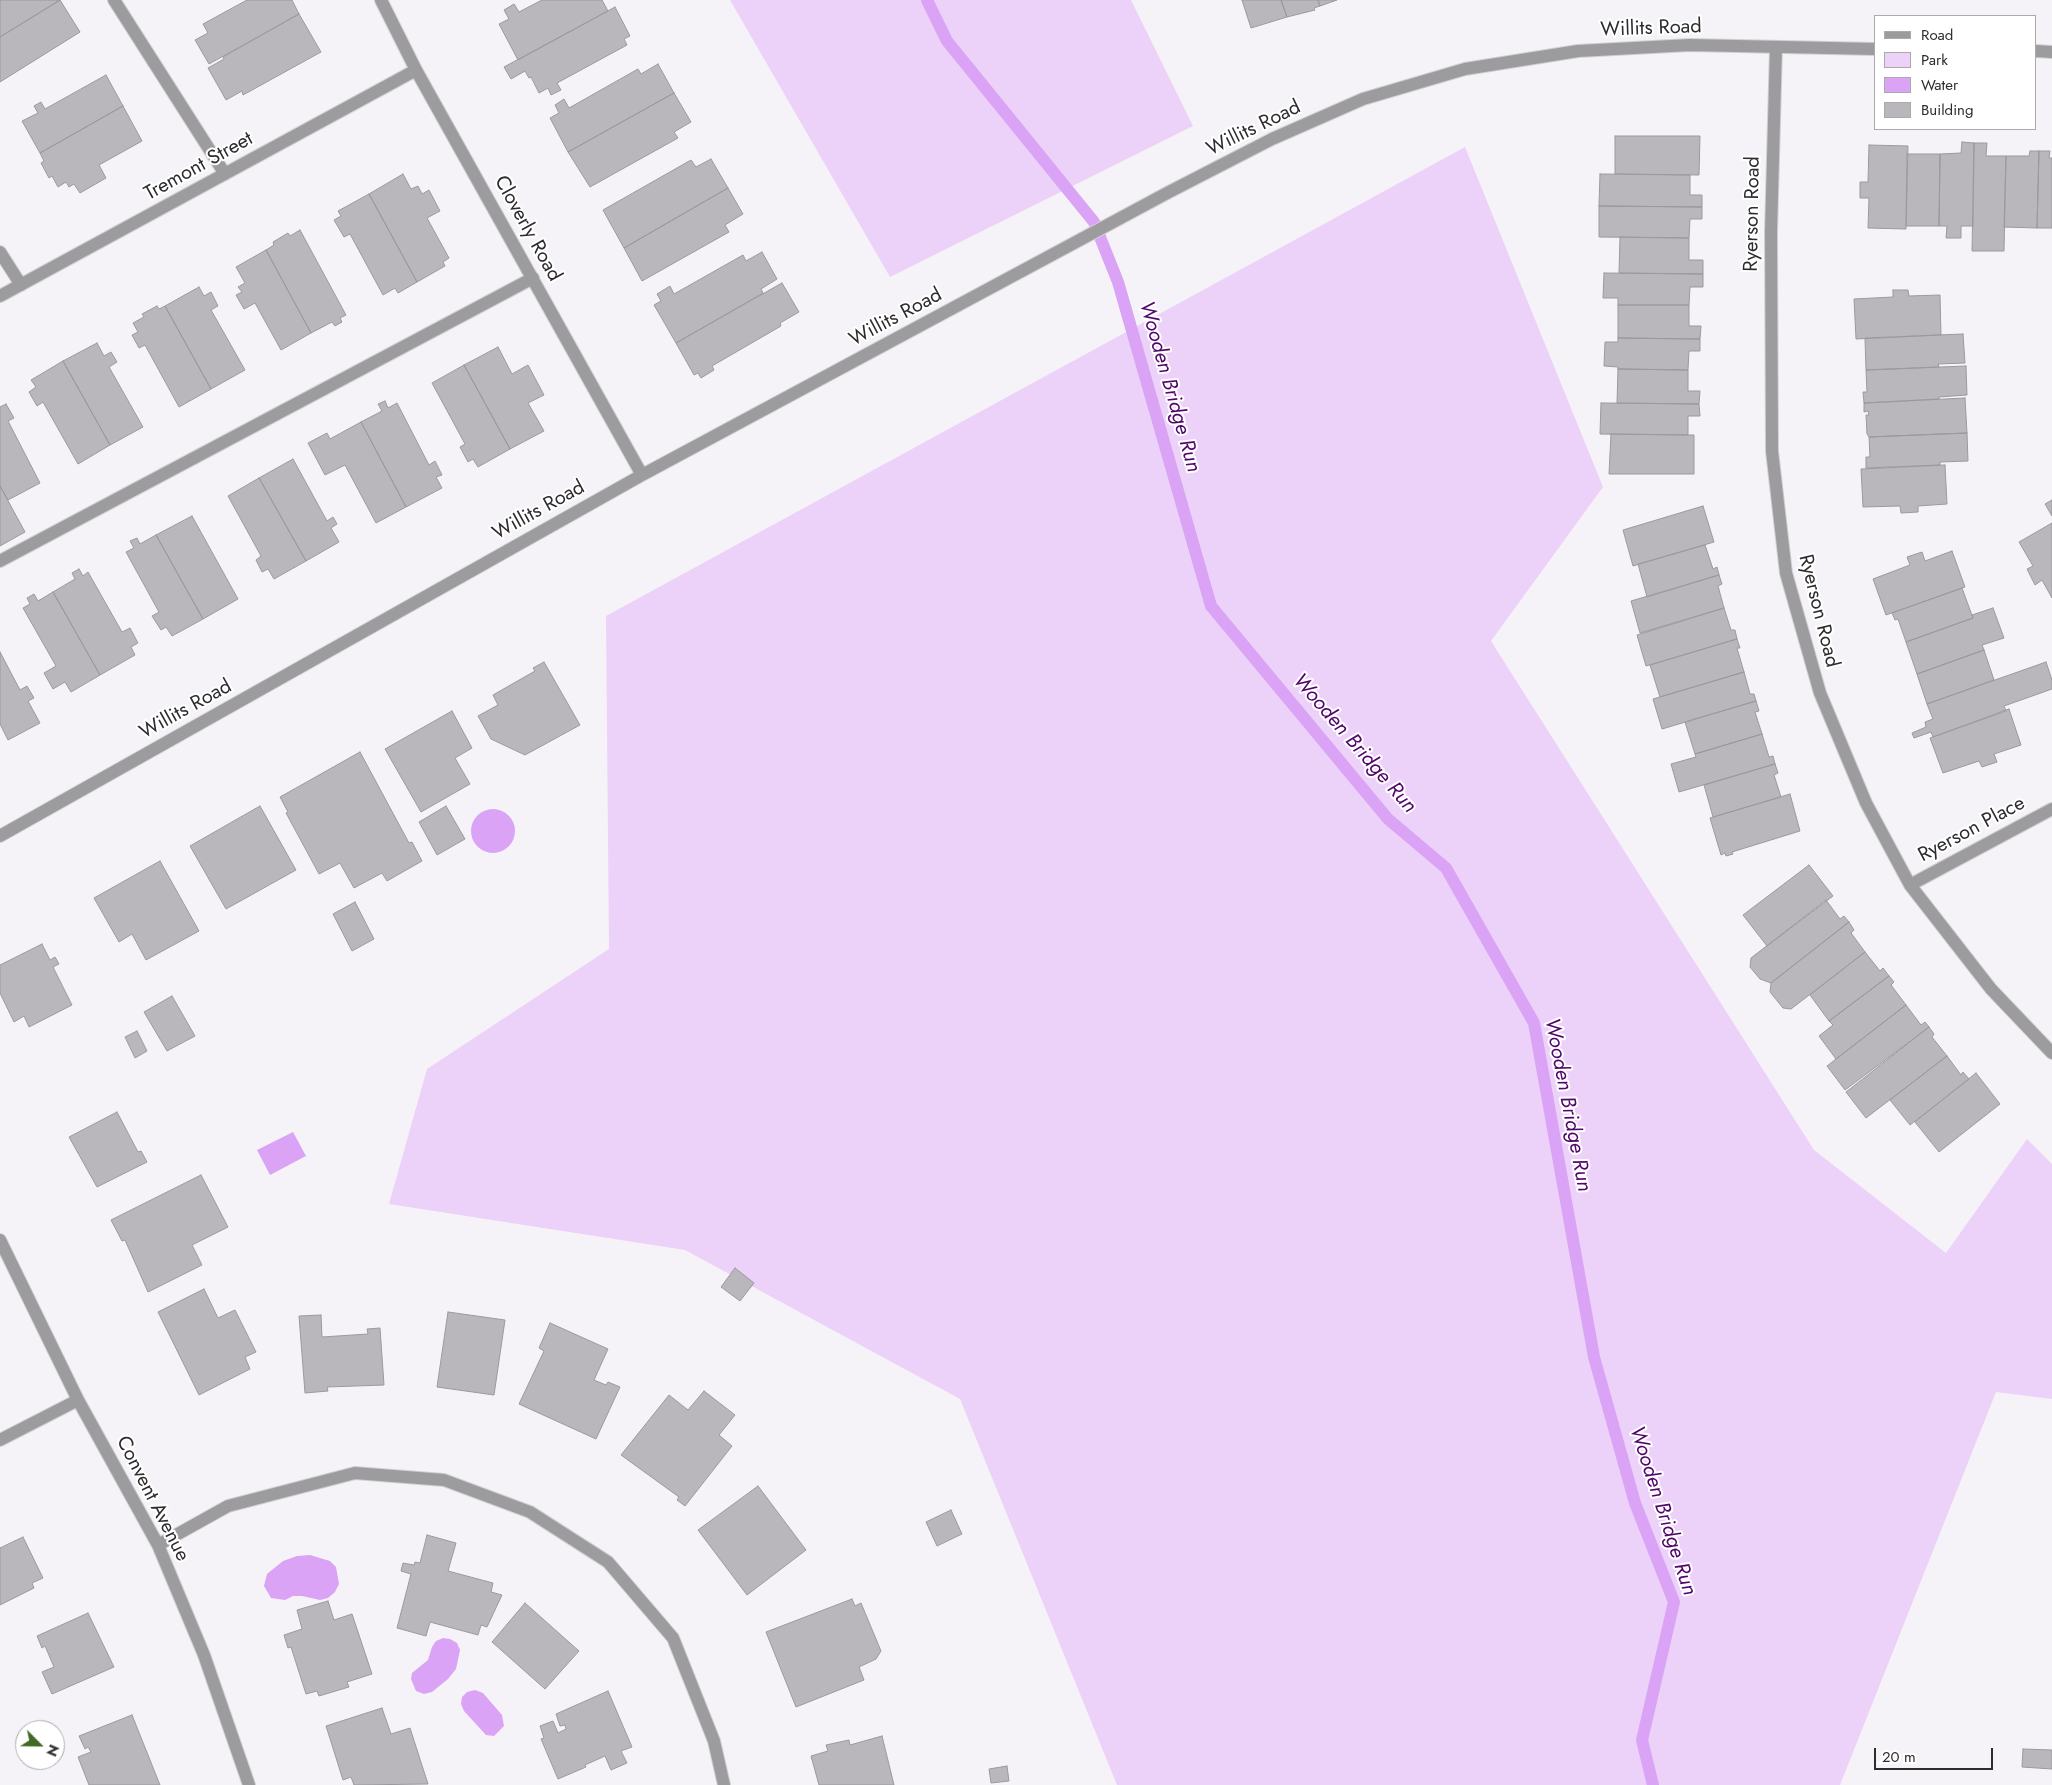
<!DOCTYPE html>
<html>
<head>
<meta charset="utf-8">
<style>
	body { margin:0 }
	#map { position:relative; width:2052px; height:1785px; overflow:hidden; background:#f6f3f8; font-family:Jost,sans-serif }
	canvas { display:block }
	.legend { position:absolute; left:1874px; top:15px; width:162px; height:115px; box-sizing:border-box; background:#fff; border:1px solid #abaaab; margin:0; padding:6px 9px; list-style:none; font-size:15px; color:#2c2b2d }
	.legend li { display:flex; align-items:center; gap:10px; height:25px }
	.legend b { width:25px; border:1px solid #abaaab }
	.north { position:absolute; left:15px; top:1720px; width:50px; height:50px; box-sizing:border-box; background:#fff; border:1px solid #abaaab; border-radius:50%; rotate:113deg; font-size:14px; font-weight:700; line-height:20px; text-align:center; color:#2c2b2d }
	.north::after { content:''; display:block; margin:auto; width:18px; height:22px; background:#426a25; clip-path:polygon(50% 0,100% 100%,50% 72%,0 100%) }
	.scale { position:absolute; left:1874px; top:1748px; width:119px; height:22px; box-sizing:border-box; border:2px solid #2c2b2d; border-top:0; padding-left:6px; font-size:15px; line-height:18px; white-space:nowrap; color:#2c2b2d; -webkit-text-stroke:4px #fff; paint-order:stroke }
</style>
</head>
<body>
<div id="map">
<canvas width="2052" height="1785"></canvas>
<ul class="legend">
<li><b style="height:6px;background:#9c9b9d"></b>Road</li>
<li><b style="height:14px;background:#ecd1f9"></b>Park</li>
<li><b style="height:14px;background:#daa3f5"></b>Water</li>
<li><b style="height:14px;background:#bab7bc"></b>Building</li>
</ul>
<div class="north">N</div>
<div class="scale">20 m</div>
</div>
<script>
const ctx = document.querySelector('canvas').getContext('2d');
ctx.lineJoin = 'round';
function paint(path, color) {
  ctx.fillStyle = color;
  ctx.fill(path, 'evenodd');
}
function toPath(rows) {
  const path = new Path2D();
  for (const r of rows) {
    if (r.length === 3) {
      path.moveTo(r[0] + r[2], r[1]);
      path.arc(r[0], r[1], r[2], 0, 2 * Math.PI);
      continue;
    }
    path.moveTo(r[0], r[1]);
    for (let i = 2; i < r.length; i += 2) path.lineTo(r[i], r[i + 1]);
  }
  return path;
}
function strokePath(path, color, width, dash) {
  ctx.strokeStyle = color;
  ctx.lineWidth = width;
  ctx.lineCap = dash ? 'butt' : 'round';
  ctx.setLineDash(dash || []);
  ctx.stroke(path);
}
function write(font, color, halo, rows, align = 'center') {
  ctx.font = font + ' Jost,sans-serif';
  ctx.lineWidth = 4;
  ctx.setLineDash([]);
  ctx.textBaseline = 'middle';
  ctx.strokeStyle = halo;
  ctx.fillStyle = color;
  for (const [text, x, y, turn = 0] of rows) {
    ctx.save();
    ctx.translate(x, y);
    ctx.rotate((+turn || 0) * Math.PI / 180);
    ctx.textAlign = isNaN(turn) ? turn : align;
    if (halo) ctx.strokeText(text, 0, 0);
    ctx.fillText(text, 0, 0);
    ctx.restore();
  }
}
paint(toPath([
	[730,0,1131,0,1193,126,890,277],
	[1465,147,1603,487,1491,641,1814,1150,1946,1253,2027,1139,2052,1164,2052,1399,1996,1392,1840,1785,1117,1785,960,1399,685,1250,389,1204,427,1069,609,949,606,616]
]), '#ecd1f9');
paint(toPath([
	[493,831,22],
	[293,1132,306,1156,270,1175,257,1150],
	[310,1555,330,1561,336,1567,339,1584,335,1592,328,1598,320,1600,302,1596,293,1596,285,1600,271,1598,264,1586,267,1574,283,1561,297,1556],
	[443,1638,450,1639,457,1643,460,1650,456,1669,448,1679,432,1692,424,1694,416,1691,411,1679,412,1673,428,1660,432,1647,436,1641],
	[475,1690,483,1693,502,1715,504,1726,494,1736,486,1735,464,1711,461,1704,462,1697,467,1692]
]), '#daa3f5');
strokePath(toPath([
	[927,0,947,41,1094,222,1118,282,1211,606,1388,819,1446,868,1534,1023,1594,1357,1635,1503,1674,1602,1642,1740,1653,1785]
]), '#daa3f5', 12);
const building = toPath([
	[0,0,60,0,0,37,0,0],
	[60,0,80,32,0,82,0,37,60,0],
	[247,0,292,0,299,14,209,64,195,40,208,33,203,24,247,0],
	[542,0,602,0,608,11,518,60,499,24,509,19,504,10,514,4,519,12,542,0],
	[1242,0,1281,0,1287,17,1251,28,1242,0],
	[1281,0,1318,0,1320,6,1314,8,1315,10,1287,17,1281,0],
	[1318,0,1337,0,1320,6,1318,0],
	[615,7,630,36,624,39,627,45,557,83,561,90,551,95,548,88,539,93,531,77,529,78,525,71,511,79,504,67,615,7],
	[299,14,321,52,243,95,242,91,226,100,208,68,224,59,223,57,299,14],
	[658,64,674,93,568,152,550,118,559,113,555,105,564,99,569,108,638,69,641,74,658,64],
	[106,75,123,106,40,153,22,121,38,113,34,106,41,102,45,109,106,75],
	[674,93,691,122,674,132,678,138,590,187,568,152,674,93],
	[123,106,142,141,99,165,106,178,80,193,74,184,69,187,66,182,58,187,52,176,49,178,41,163,44,161,40,153,123,106],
	[1615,136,1700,136,1699,175,1615,174,1615,136],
	[1962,142,1974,143,1973,226,1961,226,1961,238,1946,238,1947,226,1939,226,1940,154,1961,153,1962,142],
	[1974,143,1987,143,1986,156,2006,156,2004,251,1972,251,1974,143],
	[1869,145,1908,146,1906,229,1868,228,1869,198,1860,198,1860,182,1868,182,1869,145],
	[2030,151,2039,151,2037,228,2004,227,2006,156,2029,156,2030,151],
	[2039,151,2050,151,2049,158,2052,158,2052,228,2037,228,2039,151],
	[1907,154,1940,154,1939,226,1906,226,1907,154],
	[711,159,728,188,624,248,603,210,691,160,696,167,711,159],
	[403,174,411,189,418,186,422,194,429,190,440,211,427,218,449,258,443,262,445,266,417,282,369,194,403,174],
	[1600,174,1690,175,1690,195,1702,195,1702,207,1599,206,1600,174],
	[728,188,743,214,725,225,729,232,642,281,624,248,728,188],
	[369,194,417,282,398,293,395,288,383,295,350,234,344,237,334,220,341,216,338,211,369,194],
	[1599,206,1702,207,1702,219,1690,219,1689,238,1599,237,1599,206],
	[300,230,346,315,340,318,342,322,335,326,332,322,311,333,266,250,274,245,273,242,288,233,290,236,300,230],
	[1620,237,1689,238,1689,260,1703,260,1703,274,1619,273,1620,237],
	[266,250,311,333,281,350,255,303,244,309,236,295,242,292,238,287,245,283,236,267,266,250],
	[762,252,777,279,761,289,763,293,676,343,654,305,661,301,657,294,670,286,674,294,743,255,746,261,762,252],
	[1604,273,1703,274,1703,287,1690,287,1689,305,1618,305,1618,298,1603,298,1604,273],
	[782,283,799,312,780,323,781,326,712,366,714,370,701,378,698,373,694,375,676,343,782,283],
	[199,287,204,296,211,292,218,306,211,310,245,370,211,389,165,306,199,287],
	[1893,290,1908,290,1909,296,1940,295,1941,335,1856,339,1854,299,1893,297,1893,290],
	[1618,305,1689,305,1689,326,1701,326,1700,339,1618,338,1618,305],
	[157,306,159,309,165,306,211,389,179,407,145,345,139,348,132,335,138,332,133,323,144,317,142,314,157,306],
	[1963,334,1965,363,1938,364,1939,367,1866,370,1865,338,1963,334],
	[1618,338,1700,339,1700,351,1689,351,1688,370,1618,369,1618,367,1604,366,1605,342,1618,342,1618,338],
	[97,343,104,356,111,352,117,362,109,367,143,427,110,445,63,361,97,343],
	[498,347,512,374,528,365,544,395,528,403,544,431,510,449,464,365,498,347],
	[63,361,110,445,78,464,43,402,37,406,29,392,36,387,31,380,63,361],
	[464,365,510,449,478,467,473,459,468,462,460,447,465,444,432,383,464,365],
	[1966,366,1967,395,1939,397,1939,399,1864,403,1863,392,1867,392,1866,370,1966,366],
	[1618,369,1688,370,1688,391,1700,391,1699,404,1617,403,1618,369],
	[1965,398,1967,433,1869,437,1867,434,1866,415,1869,415,1868,411,1864,412,1864,403,1965,398],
	[385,401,388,408,397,403,429,465,435,461,442,475,436,477,442,488,406,507,361,422,382,411,378,404,385,401],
	[1601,403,1699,404,1700,416,1688,416,1688,435,1600,434,1601,403],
	[6,404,14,418,8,421,40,483,8,500,0,486,0,407,6,404],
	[361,422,406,507,376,523,345,465,325,475,308,443,327,433,330,439,361,422],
	[1967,433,1968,461,1940,462,1940,465,1866,468,1866,457,1870,457,1869,437,1967,433],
	[1611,434,1694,435,1694,474,1609,474,1611,434],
	[293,459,327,521,333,517,337,524,331,528,339,542,306,561,259,478,293,459],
	[1945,465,1947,504,1918,506,1918,512,1901,513,1900,506,1863,507,1861,469,1945,465],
	[259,478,306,561,274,579,268,569,262,572,256,560,261,556,228,496,259,478],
	[0,486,25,532,0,546,0,486],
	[2052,500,2052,516,2045,504,2052,500],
	[1703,506,1714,542,1633,566,1623,530,1703,506],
	[192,516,238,599,203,619,156,535,192,516],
	[2052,523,2052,598,2042,580,2035,585,2027,569,2033,566,2019,542,2052,523],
	[156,535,203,619,172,636,166,627,161,630,152,616,159,612,126,552,134,548,130,541,137,538,140,544,156,535],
	[1705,545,1713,569,1717,567,1719,575,1647,597,1638,564,1705,545],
	[1952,551,1965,587,1886,615,1873,579,1910,565,1907,557,1922,552,1925,561,1952,551],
	[79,569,83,576,88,572,122,632,130,628,138,643,131,647,135,655,100,675,53,592,75,579,72,573,79,569],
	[1719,575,1722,584,1718,586,1724,608,1640,633,1631,601,1719,575],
	[1962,588,1973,618,1906,642,1898,619,1895,620,1892,613,1962,588],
	[53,592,100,675,71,692,65,682,53,689,44,673,56,666,23,608,30,604,27,598,34,594,38,601,53,592],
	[1724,608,1731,630,1735,630,1737,639,1646,666,1637,635,1724,608],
	[1993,608,2004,638,1982,645,1984,650,1917,674,1906,642,1973,618,1972,615,1993,608],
	[1737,639,1740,648,1737,648,1744,672,1660,697,1650,665,1737,639],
	[1984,650,1994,680,1927,704,1917,674,1984,650],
	[0,652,20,690,27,686,34,698,28,701,40,723,8,740,0,724,0,652],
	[544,662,580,725,525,755,491,739,478,716,498,705,493,695,535,671,533,668,544,662],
	[2046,662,2052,680,2052,689,2004,706,2006,711,1933,737,1931,732,1914,738,1912,733,1926,727,1925,722,1933,719,1927,704,2046,662],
	[1744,672,1750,694,1754,694,1756,701,1662,729,1653,699,1744,672],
	[1756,701,1759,711,1755,712,1762,734,1695,754,1685,722,1756,701],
	[2009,709,2021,745,1994,754,1997,762,1982,767,1979,761,1943,773,1930,738,2009,709],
	[452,711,472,748,455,758,470,784,421,812,385,749,452,711],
	[1762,734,1769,757,1773,756,1775,764,1679,792,1671,764,1696,757,1695,754,1762,734],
	[360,752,409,843,412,842,422,861,387,881,382,873,354,888,340,863,319,874,286,813,288,812,280,797,360,752],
	[1775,764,1778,773,1774,775,1781,797,1713,817,1704,785,1775,764],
	[1790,794,1800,831,1732,852,1733,854,1726,856,1725,853,1721,855,1710,818,1790,794],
	[260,806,296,870,226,909,190,846,260,806],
	[446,806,465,839,437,855,419,822,446,806],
	[160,861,199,931,146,960,132,934,119,942,94,898,160,861],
	[1809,865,1833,896,1767,946,1743,915,1809,865],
	[1826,900,1840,919,1844,916,1849,922,1771,983,1760,979,1750,967,1751,958,1826,900],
	[355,902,374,939,352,951,333,914,355,902],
	[1849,922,1854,930,1851,933,1865,952,1791,1009,1783,1008,1770,992,1771,983,1849,922],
	[42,944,50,960,55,957,59,964,53,967,72,1005,29,1027,24,1016,14,1022,0,993,0,965,42,944],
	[1865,952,1880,971,1883,968,1889,976,1829,1021,1810,995,1865,952],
	[1889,976,1894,982,1891,985,1906,1005,1836,1059,1819,1036,1833,1025,1829,1021,1889,976],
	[172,996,195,1036,167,1051,144,1012,172,996],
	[1906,1005,1921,1025,1925,1022,1929,1027,1845,1090,1827,1066,1906,1005],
	[1929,1027,1934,1034,1932,1037,1947,1056,1866,1118,1846,1092,1929,1027],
	[137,1031,147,1051,135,1058,125,1037,137,1031],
	[1947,1056,1961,1075,1963,1072,1969,1079,1910,1125,1890,1100,1947,1056],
	[1976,1073,2000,1104,1939,1152,1915,1122,1976,1073],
	[117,1112,138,1152,141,1151,147,1162,97,1187,69,1137,117,1112],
	[201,1175,228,1227,192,1245,202,1265,148,1292,125,1240,122,1241,111,1220,201,1175],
	[735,1268,754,1283,740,1301,721,1287,735,1268],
	[204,1289,218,1318,235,1310,256,1352,245,1357,250,1369,199,1395,158,1312,204,1289],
	[448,1312,505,1320,494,1395,437,1387,448,1312],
	[321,1315,322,1337,368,1334,367,1329,380,1328,384,1385,327,1387,328,1391,305,1393,299,1316,321,1315],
	[550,1323,608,1349,594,1380,606,1385,608,1382,620,1387,596,1439,519,1404,544,1351,539,1348,550,1323],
	[704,1391,735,1415,719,1435,732,1446,685,1506,677,1500,679,1497,621,1455,669,1395,688,1410,704,1391],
	[758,1486,806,1550,747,1595,698,1530,758,1486],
	[951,1510,962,1534,937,1546,926,1522,951,1510],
	[427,1535,456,1543,448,1571,493,1583,491,1592,502,1595,487,1627,481,1625,478,1635,430,1622,426,1636,397,1628,411,1574,401,1571,403,1563,414,1565,415,1562,420,1563,427,1535],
	[23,1537,43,1578,32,1583,34,1588,0,1605,0,1548,23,1537],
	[852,1599,855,1606,861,1603,881,1651,876,1659,859,1667,864,1680,796,1707,766,1632,852,1599],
	[328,1601,334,1620,352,1614,372,1674,347,1682,349,1687,319,1696,317,1691,306,1694,291,1647,288,1648,284,1635,302,1629,297,1610,328,1601],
	[525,1603,579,1651,545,1689,492,1642,525,1603],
	[88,1613,114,1667,52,1694,42,1672,54,1667,45,1646,42,1648,37,1636,88,1613],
	[608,1691,632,1747,621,1751,627,1763,611,1770,605,1756,585,1765,586,1767,558,1779,541,1739,544,1738,540,1726,553,1721,558,1733,566,1729,565,1725,560,1726,556,1714,608,1691],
	[382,1708,391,1734,410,1728,428,1784,354,1785,351,1777,343,1780,326,1726,382,1708],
	[132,1715,160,1785,89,1785,78,1757,91,1752,88,1747,85,1749,79,1736,132,1715],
	[882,1736,894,1785,819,1785,811,1756,828,1751,826,1745,849,1740,850,1745,882,1736],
	[2023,1749,2052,1750,2052,1769,2022,1767,2023,1749],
	[1007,1766,1009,1781,991,1783,989,1769,1007,1766]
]);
paint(building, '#bab7bc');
strokePath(building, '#9c999e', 1);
const minor = toPath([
	[114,0,225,174],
	[381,0,416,70,642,475],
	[1776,47,1771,232,1772,451,1786,573,1820,693,1866,803,1910,885,1991,989,2052,1053],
	[2036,51,2052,52],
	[0,252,21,285],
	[0,296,416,70],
	[0,561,533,278],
	[0,836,642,475,1169,192,1272,139,1363,99,1465,69,1578,51,1690,45,1876,49],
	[1910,885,2052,809],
	[0,1240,78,1400,158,1545,204,1655,249,1785],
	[0,1440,78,1400],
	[158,1545,228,1506,355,1473,444,1480,530,1512,608,1562,673,1638,714,1741,724,1785]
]);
strokePath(minor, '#d2cfd3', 14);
strokePath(minor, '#9c9b9d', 12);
write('20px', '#2c2b2d', '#fff', [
	["Willits Road",1651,29,-2],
	["Willits Road",1254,129,-26],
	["Tremont Street",199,167,-29],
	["Ryerson Road",1753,214,-89],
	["Cloverly Road",527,229,61],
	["Willits Road",896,318,-28],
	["Willits Road",539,511,-29],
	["Ryerson Road",1818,611,76],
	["Willits Road",186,710,-29],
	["Ryerson Place",1972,830,-28],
	["Convent Avenue",152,1499,63]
]);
write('italic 21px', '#51066b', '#fff', [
	["Wooden Bridge Run",1169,387,74],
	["Wooden Bridge Run",1354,744,49],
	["Wooden Bridge Run",1567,1105,79],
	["Wooden Bridge Run",1662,1511,72]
]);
</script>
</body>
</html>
